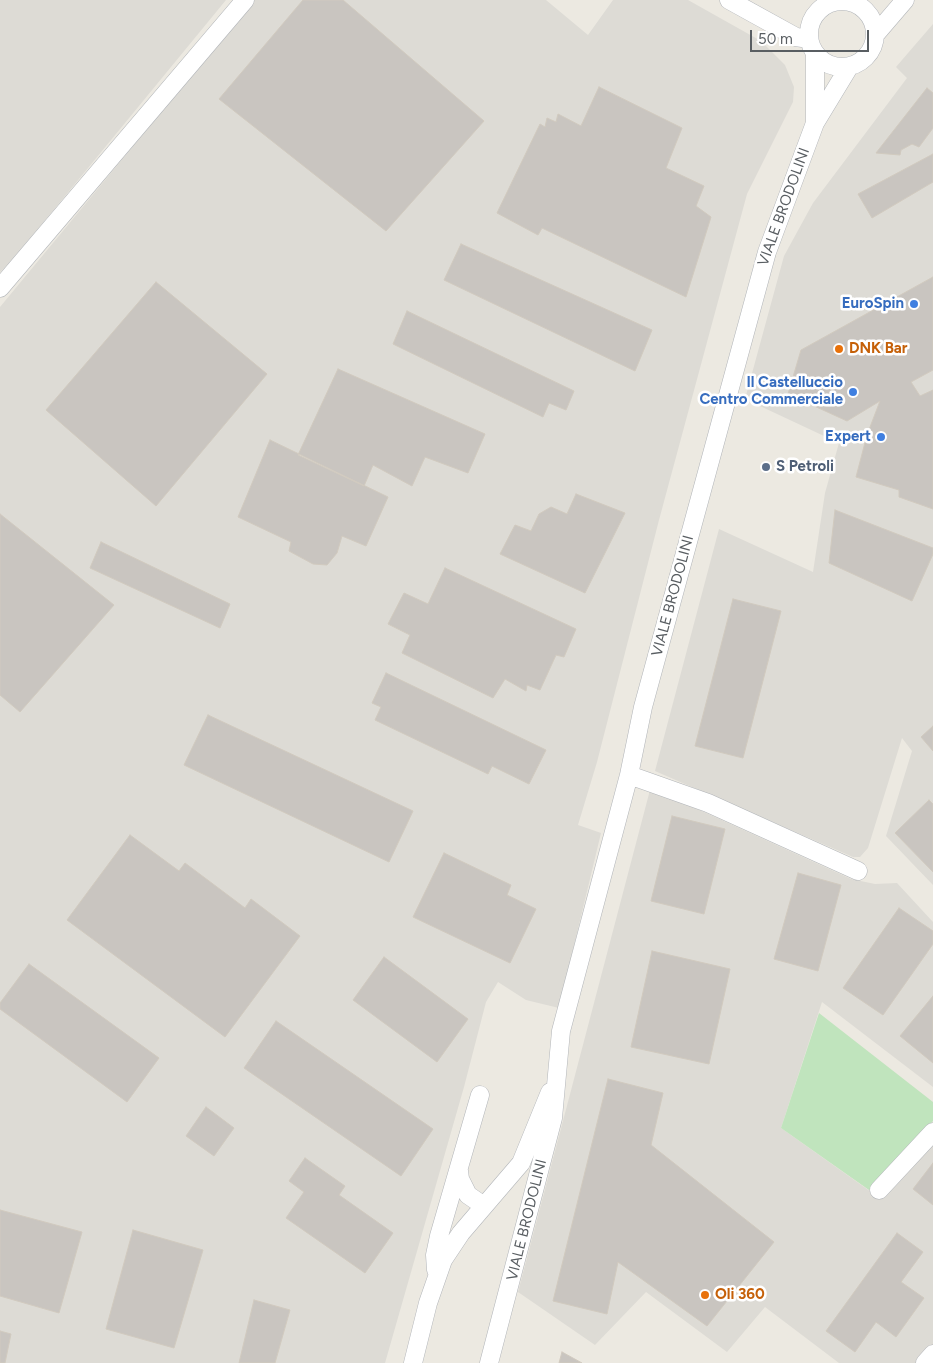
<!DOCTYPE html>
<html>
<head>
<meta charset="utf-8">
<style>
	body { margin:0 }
	#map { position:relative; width:933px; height:1363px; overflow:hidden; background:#ece9e1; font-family:Figtree,sans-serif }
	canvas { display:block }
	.scale { position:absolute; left:750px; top:30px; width:119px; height:22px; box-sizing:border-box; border:2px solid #595e62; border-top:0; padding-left:6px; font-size:15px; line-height:18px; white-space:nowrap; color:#595e62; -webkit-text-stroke:4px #fff; paint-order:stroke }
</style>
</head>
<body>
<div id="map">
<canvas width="933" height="1363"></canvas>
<div class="scale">50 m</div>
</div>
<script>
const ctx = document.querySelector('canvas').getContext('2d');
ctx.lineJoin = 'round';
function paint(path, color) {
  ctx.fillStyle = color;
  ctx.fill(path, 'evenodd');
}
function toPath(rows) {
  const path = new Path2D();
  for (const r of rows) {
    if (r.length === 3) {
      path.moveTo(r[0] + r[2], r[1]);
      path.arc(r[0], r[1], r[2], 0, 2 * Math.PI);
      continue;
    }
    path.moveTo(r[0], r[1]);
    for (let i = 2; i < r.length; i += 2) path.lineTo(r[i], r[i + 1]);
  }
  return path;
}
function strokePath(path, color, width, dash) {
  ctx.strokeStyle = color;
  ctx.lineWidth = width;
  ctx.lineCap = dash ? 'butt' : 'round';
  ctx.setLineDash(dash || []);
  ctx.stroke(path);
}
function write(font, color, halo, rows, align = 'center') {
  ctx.font = font + ' Figtree,sans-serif';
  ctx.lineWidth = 5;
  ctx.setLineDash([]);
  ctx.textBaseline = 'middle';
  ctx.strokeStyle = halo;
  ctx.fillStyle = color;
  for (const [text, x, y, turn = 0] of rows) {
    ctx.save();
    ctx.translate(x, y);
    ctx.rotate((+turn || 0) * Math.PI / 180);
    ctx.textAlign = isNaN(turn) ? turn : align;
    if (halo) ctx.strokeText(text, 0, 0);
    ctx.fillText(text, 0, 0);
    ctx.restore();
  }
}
paint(toPath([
	[0,0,226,0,10,263,0,272],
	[254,0,546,0,588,35,613,0,688,0,761,41,785,65,794,87,793,102,747,194,659,520,597,762,578,825,601,833,559,1008,526,1000,498,982,486,1002,464,1087,385,1363,0,1363,0,307],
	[933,24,933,885,886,836,912,751,902,738,868,848,860,857,853,857,655,771,719,529,813,572,825,493,839,443,745,399,784,256,813,203,907,78,896,67],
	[650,790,693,807,851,879,875,884,897,883,933,922,933,1087,822,1002,781,1128,881,1199,933,1143,933,1346,918,1363,839,1363,765,1307,727,1352,646,1292,595,1345,518,1292]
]), '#dddbd5');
paint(toPath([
	[819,1013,933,1102,933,1121,869,1190,781,1128]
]), '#c0e4bd');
const building = toPath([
	[303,0,343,0,484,121,386,231,219,99,303,0],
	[599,87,682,128,666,168,704,186,696,206,711,217,686,297,542,228,538,235,497,213,540,124,545,127,547,118,556,122,558,114,581,126,599,87],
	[927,88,933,93,933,128,919,147,912,144,901,150,900,155,876,153,927,88],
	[933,154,933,182,872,218,858,194,933,154],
	[461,244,652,330,635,371,444,280,461,244],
	[933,277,933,370,911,382,920,396,933,390,933,509,899,497,899,490,856,477,867,435,880,401,847,421,788,394,801,350,933,277],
	[156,282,267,374,156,506,46,410,156,282],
	[407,311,574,391,566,410,549,403,543,417,393,344,407,311],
	[338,369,485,434,468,473,425,457,412,486,373,465,364,486,298,455,338,369],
	[270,440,388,497,366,546,342,536,337,553,327,565,313,564,289,551,291,542,238,517,270,440],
	[576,494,625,513,585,593,500,554,515,525,531,531,539,514,551,507,567,514,576,494],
	[835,510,933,548,933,554,912,601,829,563,835,510],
	[0,514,114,605,20,712,0,695,0,514],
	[101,542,230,604,220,628,90,568,101,542],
	[445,568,576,629,564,657,556,655,540,690,527,685,526,691,505,679,493,698,402,653,410,635,388,624,404,593,428,604,445,568],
	[733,599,781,611,743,758,695,746,733,599],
	[386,673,546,750,529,784,492,766,488,774,375,720,381,707,372,703,386,673],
	[208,715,413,811,389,862,184,765,208,715],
	[933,726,933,751,921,737,933,726],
	[929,800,933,804,933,872,895,833,929,800],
	[672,816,725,829,704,914,651,901,672,816],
	[130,835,179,871,185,863,245,908,251,899,300,936,225,1037,67,920,130,835],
	[444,853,511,885,507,895,536,909,510,963,413,917,444,853],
	[798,873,841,885,818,971,774,959,798,873],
	[899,908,933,931,933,944,883,1015,843,988,899,908],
	[652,951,730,969,709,1064,631,1047,652,951],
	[384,957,468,1019,437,1062,353,1000,384,957],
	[29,964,159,1058,127,1102,0,1009,0,1003,29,964],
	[933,996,933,1063,900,1036,933,996],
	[276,1021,433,1129,401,1176,244,1068,276,1021],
	[608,1079,663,1093,651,1145,774,1242,707,1326,618,1262,607,1314,553,1301,608,1079],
	[206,1107,234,1128,214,1156,186,1136,206,1107],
	[305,1158,345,1186,339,1195,393,1233,365,1273,286,1218,304,1192,289,1181,305,1158],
	[933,1163,933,1205,913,1189,933,1163],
	[0,1210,82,1232,59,1313,0,1296,0,1210],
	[133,1230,203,1250,174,1348,106,1329,133,1230],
	[897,1233,923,1252,901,1282,924,1298,896,1337,876,1322,855,1352,826,1331,897,1233],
	[254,1300,290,1310,275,1363,239,1363,254,1300],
	[0,1331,11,1334,5,1363,0,1363,0,1331],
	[562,1352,582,1363,559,1363,562,1352]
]);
paint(building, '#c9c5c0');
strokePath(building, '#d1cabf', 1);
const minor = toPath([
	[729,0,796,37,809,39],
	[842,34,33],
	[875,35,905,0],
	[815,122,815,55],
	[0,288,245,0],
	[629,775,708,803,858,871],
	[459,1171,460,1179,468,1195,484,1206],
	[879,1190,933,1132],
	[436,1270,435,1255,439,1236,480,1095],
	[413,1363,428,1303,443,1260,461,1233,521,1163,550,1092],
	[489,1363,553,1118,561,1031,629,775,643,707,767,252,815,123,849,67],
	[925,1363,933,1354]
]);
strokePath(minor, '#b2b5b9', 19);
strokePath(minor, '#fff', 18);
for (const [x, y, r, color] of [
	[914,304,5,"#3f7fe0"],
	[839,349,5,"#e8710a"],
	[853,392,5,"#3f7fe0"],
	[881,437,5,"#3f7fe0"],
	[766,467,5,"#5c6f8a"],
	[705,1295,5,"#e8710a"]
]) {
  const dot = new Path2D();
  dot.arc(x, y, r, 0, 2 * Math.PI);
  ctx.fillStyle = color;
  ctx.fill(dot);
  strokePath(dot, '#fff', 2);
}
write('15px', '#595e62', '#fff', [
	["VIALE BRODOLINI",784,207,-70],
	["VIALE BRODOLINI",673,596,-75],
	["VIALE BRODOLINI",527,1220,-76]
]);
write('bold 15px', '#366cbe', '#fff', [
	["EuroSpin",904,304],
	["Il Castelluccio",843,383],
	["Centro Commerciale",843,400],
	["Expert",871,437]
], 'right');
write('bold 15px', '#c56008', '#fff', [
	["DNK Bar",849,349],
	["Oli 360",715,1295]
], 'left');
write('bold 15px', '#4e5e75', '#fff', [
	["S Petroli",776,467]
], 'left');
</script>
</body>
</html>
